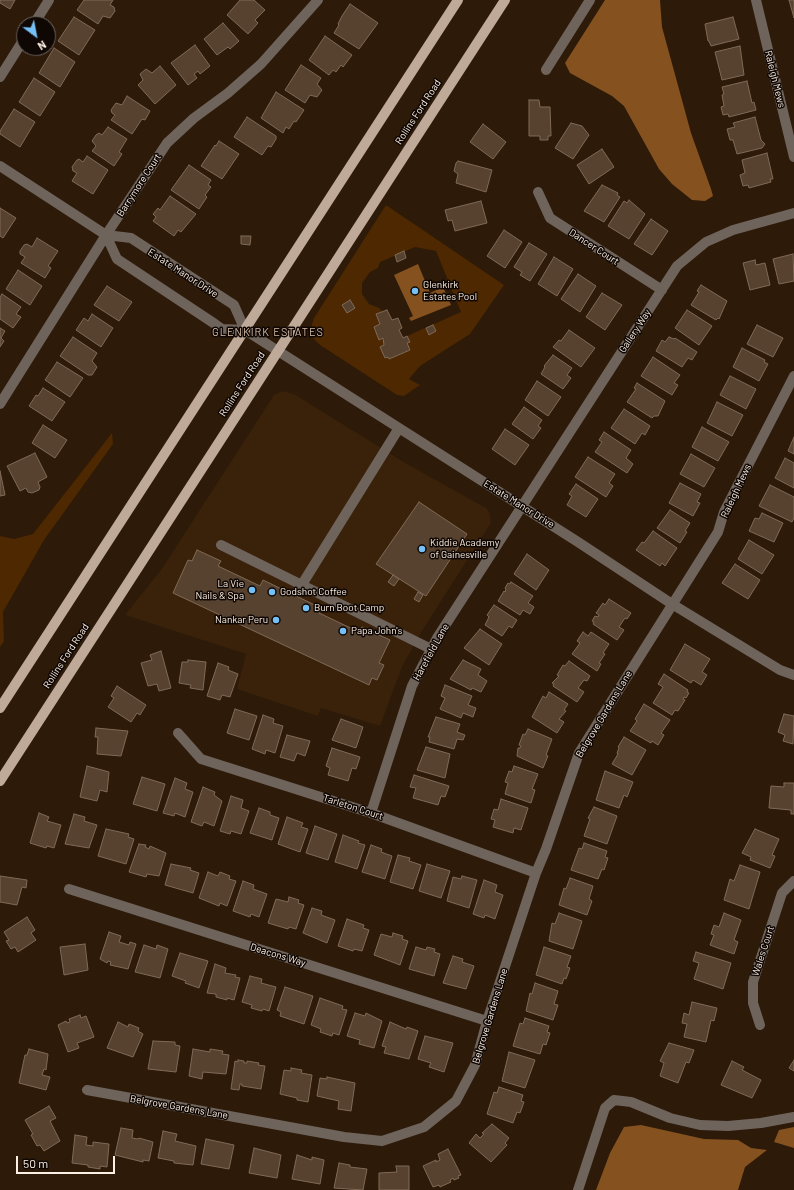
<!DOCTYPE html>
<html>
<head>
<meta charset="utf-8">
<style>
	body { margin:0 }
	#map { position:relative; width:794px; height:1190px; overflow:hidden; background:#2d1a09; font-family:Barlow,sans-serif }
	canvas { display:block }
	.north { position:absolute; left:16px; top:16px; width:40px; height:40px; box-sizing:border-box; background:#0f0703; border:1px solid #6e645d; border-radius:50%; rotate:148deg; font-size:11px; font-weight:700; line-height:16px; text-align:center; color:#fcefe4 }
	.north::after { content:''; display:block; margin:auto; width:14px; height:18px; background:#75c0f6; clip-path:polygon(50% 0,100% 100%,50% 72%,0 100%) }
	.scale { position:absolute; left:16px; top:1156px; width:99px; height:18px; box-sizing:border-box; border:2px solid #fcefe4; border-top:0; padding-left:5px; font-size:12px; line-height:14px; white-space:nowrap; color:#fcefe4; -webkit-text-stroke:3px #0f0703; paint-order:stroke }
</style>
</head>
<body>
<div id="map">
<canvas width="794" height="1190"></canvas>
<div class="north">N</div>
<div class="scale">50 m</div>
</div>
<script>
const ctx = document.querySelector('canvas').getContext('2d');
ctx.lineJoin = 'round';
function paint(path, color) {
  ctx.fillStyle = color;
  ctx.fill(path, 'evenodd');
}
function toPath(rows) {
  const path = new Path2D();
  for (const r of rows) {
    path.moveTo(r[0], r[1]);
    for (let i = 2; i < r.length; i += 2) path.lineTo(r[i], r[i + 1]);
  }
  return path;
}
function strokePath(path, color, width, dash) {
  ctx.strokeStyle = color;
  ctx.lineWidth = width;
  ctx.lineCap = dash ? 'butt' : 'round';
  ctx.setLineDash(dash || []);
  ctx.stroke(path);
}
function write(font, color, halo, rows, align = 'center') {
  ctx.font = font + ' Barlow,sans-serif';
  ctx.lineWidth = 3;
  ctx.setLineDash([]);
  ctx.textBaseline = 'middle';
  ctx.strokeStyle = halo;
  ctx.fillStyle = color;
  for (const [text, x, y, turn = 0] of rows) {
    ctx.save();
    ctx.translate(x, y);
    ctx.rotate((+turn || 0) * Math.PI / 180);
    ctx.textAlign = isNaN(turn) ? turn : align;
    if (halo) ctx.strokeText(text, 0, 0);
    ctx.fillText(text, 0, 0);
    ctx.restore();
  }
}
paint(toPath([
	[282,391,294,394,402,461,486,508,490,514,491,523,422,631,402,667,380,726,321,708,318,716,237,689,246,654,125,615,161,570,274,395]
]), '#39210a');
paint(toPath([
	[386,205,504,285,470,334,420,366,409,379,420,385,404,396,397,395,320,345,312,337,310,331,314,318],
	[415,247,436,251,461,312,407,336,410,342,407,343,410,350,389,359,383,338,379,339,374,327,380,324,376,314,382,311,379,308,369,304,362,294,362,283,370,272,378,268,380,262],
	[112,433,113,444,44,540,3,612,4,641,0,647,0,536,14,539,33,534]
]), '#4d2800');
paint(toPath([
	[605,0,660,0,662,27,691,133,711,189,713,196,705,201,692,200,672,184,659,169,624,106,612,96,570,73,565,63],
	[418,264,430,293,443,287,451,305,411,321,409,318,413,316,394,275],
	[641,1125,704,1139,738,1140,751,1148,767,1150,745,1167,738,1190,596,1190,610,1153,624,1127],
	[794,1127,794,1148,774,1142,779,1130]
]), '#85521f');
const building = toPath([
	[0,0,15,0,10,9,0,3,0,0],
	[84,0,113,0,110,5,114,7,115,11,110,18,103,16,98,24,77,10,84,0],
	[240,0,254,0,265,10,255,20,258,23,248,34,227,15,240,0],
	[789,0,794,0,794,18,789,0],
	[350,4,378,23,359,49,334,33,339,25,338,24,342,16,350,4],
	[74,17,95,30,79,55,58,41,74,17],
	[733,17,739,39,711,46,709,41,708,41,705,24,733,17],
	[223,23,239,41,230,49,228,47,217,55,204,39,223,23],
	[325,36,352,55,343,67,341,65,336,72,333,70,329,75,309,60,325,36],
	[195,45,210,66,200,74,198,71,194,74,197,78,188,85,171,63,195,45],
	[740,46,744,75,722,80,715,52,740,46],
	[54,48,75,62,60,87,39,73,54,48],
	[301,65,321,78,317,84,322,90,317,97,310,95,305,103,285,90,301,65],
	[160,66,176,85,155,104,138,85,143,80,140,74,146,69,152,73,160,66],
	[34,78,55,92,40,116,19,102,34,78],
	[747,81,752,103,754,102,756,110,729,117,728,114,723,115,721,107,724,106,722,95,724,94,722,87,747,81],
	[276,92,304,110,296,122,294,121,289,129,286,127,283,133,261,118,276,92],
	[127,96,150,111,145,120,142,119,132,134,111,120,115,115,112,113,111,110,116,103,122,105,127,96],
	[529,100,539,100,540,107,550,107,551,136,548,136,548,140,540,140,540,136,529,136,529,100],
	[14,109,35,122,20,147,0,134,0,131,14,109],
	[247,117,276,136,276,139,271,147,268,146,262,155,234,137,247,117],
	[755,117,761,140,765,144,762,148,737,154,733,140,730,140,727,129,735,127,733,123,755,117],
	[571,123,582,126,589,135,573,159,555,148,571,123],
	[483,124,506,142,493,159,470,142,483,124],
	[108,127,127,139,119,152,122,154,114,166,92,151,96,146,92,141,96,135,99,133,102,135,108,127],
	[219,141,239,154,222,179,201,166,215,145,216,146,219,141],
	[602,149,614,167,589,184,577,165,602,149],
	[767,153,773,179,770,179,771,182,749,188,748,185,743,186,740,175,745,173,742,160,767,153],
	[87,156,108,170,93,194,72,181,77,173,73,171,72,167,77,160,79,159,83,162,87,156],
	[458,161,492,170,486,192,456,183,458,174,454,171,456,163,458,161],
	[189,165,211,180,208,185,211,187,205,195,207,197,199,209,171,190,189,165],
	[602,185,618,193,617,195,620,197,604,222,584,211,602,185],
	[170,196,196,214,181,232,178,230,174,236,153,221,156,217,153,214,158,208,160,210,170,196],
	[629,200,645,214,629,239,608,226,624,201,627,203,629,200],
	[481,201,487,223,455,231,452,220,448,221,445,210,481,201],
	[0,208,16,218,3,238,0,236,0,208],
	[651,219,668,231,652,255,634,244,651,219],
	[504,230,522,242,505,268,487,256,504,230],
	[241,236,251,236,250,245,241,244,241,236],
	[37,238,58,251,48,266,51,268,45,278,21,263,25,257,20,254,20,251,24,245,27,244,32,247,37,238],
	[529,243,547,254,530,281,520,275,522,272,514,267,529,243],
	[404,251,406,258,397,262,395,255,404,251],
	[793,254,794,281,779,284,773,259,793,254],
	[554,257,573,269,557,296,538,284,554,257],
	[755,260,756,265,765,263,770,285,750,290,743,263,755,260],
	[18,270,42,286,30,305,6,289,18,270],
	[578,274,596,286,580,312,561,299,578,274],
	[701,285,727,301,719,319,718,318,716,320,691,305,699,292,697,291,701,285],
	[107,286,132,302,119,321,94,305,107,286],
	[602,293,622,305,605,330,586,317,602,293],
	[2,294,21,307,16,314,21,317,13,328,0,319,0,297,2,294],
	[350,300,355,308,347,313,342,305,350,300],
	[387,310,392,320,398,318,402,328,399,330,403,338,407,336,410,342,407,343,410,350,389,359,388,357,385,358,380,347,384,345,383,338,379,340,374,327,380,324,376,314,387,310],
	[687,310,712,326,699,345,675,328,687,310],
	[92,314,113,328,101,347,76,330,84,318,88,321,92,314],
	[433,325,436,331,429,335,426,328,433,325],
	[757,325,783,338,773,357,747,344,757,325],
	[0,328,5,331,1,338,4,341,0,347,0,328],
	[569,330,595,348,581,367,553,347,559,340,561,341,569,330],
	[73,337,97,353,92,361,97,367,92,375,88,375,60,356,73,337],
	[669,337,674,339,675,338,697,352,692,360,688,358,682,367,656,351,662,340,665,342,669,337],
	[742,348,765,360,764,362,768,364,759,381,733,367,742,348],
	[553,355,572,368,567,375,571,378,563,389,541,374,545,367,544,366,553,355],
	[653,357,680,375,674,383,678,385,672,395,641,376,653,357],
	[57,362,83,378,70,397,45,380,57,362],
	[730,376,756,389,746,409,720,395,730,376],
	[537,381,561,397,548,416,525,400,537,381],
	[637,383,665,401,658,416,654,416,652,418,627,402,636,389,634,388,637,383],
	[43,388,65,402,52,421,29,406,36,395,38,396,43,388],
	[717,402,743,415,732,436,707,423,717,402],
	[524,407,542,420,538,426,541,428,533,439,512,424,524,407],
	[624,409,650,426,645,435,642,433,635,444,611,428,624,409],
	[43,425,67,440,55,458,32,443,43,425],
	[702,427,729,442,718,461,692,447,702,427],
	[505,429,529,445,515,465,492,449,505,429],
	[604,432,631,450,626,458,633,464,627,473,595,452,602,442,599,440,604,432],
	[794,437,794,454,788,451,794,437],
	[35,453,47,477,38,482,40,487,39,490,32,493,28,492,26,488,20,491,7,466,35,453],
	[691,454,715,468,704,487,680,474,691,454],
	[588,457,615,474,609,483,613,486,606,497,575,477,588,457],
	[785,458,794,463,794,488,775,478,785,458],
	[0,471,5,495,0,496,0,471],
	[680,483,701,494,697,502,700,503,693,516,669,503,680,483],
	[576,484,598,499,586,517,567,505,572,496,569,494,576,484],
	[770,485,794,497,794,518,792,522,759,506,770,485],
	[419,502,467,534,426,596,376,564,419,502],
	[670,510,690,523,685,531,687,532,680,543,657,528,670,510],
	[762,513,783,523,774,542,749,531,755,518,759,519,762,513],
	[653,531,677,548,665,566,662,563,660,566,636,550,642,542,644,543,653,531],
	[749,540,774,555,762,574,738,559,749,540],
	[197,550,221,561,218,566,260,586,263,580,321,608,319,613,359,632,362,627,390,640,379,663,384,665,377,680,372,678,369,685,173,593,188,560,192,561,197,550],
	[527,554,549,570,536,590,514,574,527,554],
	[735,564,760,580,748,599,722,583,735,564],
	[393,575,399,579,394,586,388,582,393,575],
	[511,582,533,596,528,603,534,607,530,614,523,610,520,615,498,601,504,591,505,592,506,589,505,588,508,583,510,584,511,582],
	[418,592,423,595,419,602,414,599,418,592],
	[609,599,631,613,627,619,625,618,619,627,624,630,617,640,593,624,594,622,592,621,595,616,598,617,599,615,596,613,603,603,605,605,609,599],
	[494,605,517,620,512,628,509,626,502,636,485,625,489,617,487,615,494,605],
	[480,629,502,644,489,665,464,648,480,629],
	[583,632,588,636,591,632,609,644,603,653,605,654,599,663,601,664,597,671,572,654,580,643,577,641,583,632],
	[685,644,710,659,702,672,707,675,701,685,693,680,691,683,670,670,685,644],
	[161,651,171,688,159,691,157,684,148,686,141,663,152,660,150,655,161,651],
	[188,660,206,662,203,690,190,688,191,685,179,683,182,662,188,662,188,660],
	[463,660,481,669,478,675,487,681,481,692,472,688,471,690,450,679,463,660],
	[569,661,590,676,587,681,584,680,578,688,584,692,577,702,553,686,554,684,552,683,559,676,557,675,563,665,565,666,569,661],
	[218,663,229,667,228,670,238,674,230,697,222,695,220,700,207,696,218,663],
	[664,674,688,690,687,692,689,693,686,698,684,697,683,699,685,700,678,711,675,710,672,715,653,703,663,687,658,684,664,674],
	[445,685,472,696,468,705,476,708,473,717,463,713,461,718,440,709,445,698,441,696,445,685],
	[117,686,146,705,140,715,137,713,131,722,108,707,114,698,111,696,117,686],
	[549,692,568,704,564,710,566,711,559,719,564,722,557,733,532,717,543,696,546,698,549,692],
	[644,704,670,720,661,733,664,735,658,745,652,741,651,743,630,731,637,721,635,719,644,704],
	[235,709,257,716,249,740,227,733,235,709],
	[784,714,794,716,793,744,783,741,785,735,778,732,784,714],
	[263,715,274,719,273,723,283,726,275,753,266,750,265,754,252,749,263,715],
	[436,717,460,724,457,732,465,735,463,740,457,739,454,749,429,742,430,737,428,737,436,717],
	[341,719,363,727,356,748,332,740,341,719],
	[96,728,128,731,121,756,97,754,98,737,95,737,96,728],
	[528,729,552,739,546,755,548,756,543,768,517,756,518,748,520,748,521,746,519,745,523,734,525,735,528,729],
	[287,735,310,741,305,756,297,753,294,761,280,757,287,735],
	[624,737,646,750,632,775,612,764,618,754,617,753,619,748,618,747,624,737],
	[426,747,450,754,445,778,417,770,426,747],
	[332,748,360,757,356,769,352,768,348,781,328,775,330,768,326,766,332,748],
	[87,766,109,772,107,792,100,790,97,801,80,797,87,766],
	[514,766,538,774,532,789,535,790,531,803,505,794,508,783,505,782,509,771,512,772,514,766],
	[605,771,633,782,627,797,624,795,619,808,596,800,605,771],
	[414,775,449,786,445,797,441,796,438,805,413,798,416,788,410,787,414,775],
	[142,777,165,784,157,811,133,804,142,777],
	[175,778,187,783,185,789,193,792,185,817,175,813,174,816,163,813,175,778],
	[784,783,794,783,794,814,791,814,791,810,769,808,771,786,784,787,784,783],
	[203,787,215,792,214,795,222,801,214,826,204,822,202,826,191,822,203,787],
	[231,796,243,800,241,808,249,811,241,834,231,831,230,834,220,831,231,796],
	[501,799,528,808,521,830,514,828,513,833,493,827,495,820,491,819,494,809,498,810,501,799],
	[594,807,617,816,607,844,584,836,590,819,588,818,594,807],
	[259,808,270,812,270,815,279,818,272,840,250,833,259,808],
	[39,813,49,817,47,821,61,825,54,848,47,846,46,848,30,843,39,813],
	[74,814,85,817,84,821,97,825,89,848,65,844,74,814],
	[287,817,303,823,301,827,308,829,300,852,278,844,287,817],
	[315,826,337,834,328,860,306,853,315,826],
	[106,829,129,834,128,837,134,839,126,864,98,856,106,829],
	[755,829,779,839,772,855,775,856,770,868,750,860,751,857,742,853,755,829],
	[343,835,359,841,358,843,365,845,357,869,335,862,343,835],
	[584,843,607,851,605,857,608,858,604,870,602,869,598,879,571,870,579,848,582,849,584,843],
	[139,844,146,845,145,847,149,849,150,846,166,853,159,876,147,874,146,877,129,872,139,844],
	[371,845,382,849,381,852,392,856,385,879,362,872,371,845],
	[398,855,410,858,409,861,421,865,413,889,390,882,398,855],
	[171,864,191,868,190,870,199,873,193,893,165,885,171,864],
	[427,864,450,871,441,898,419,891,427,864],
	[740,865,760,872,749,909,724,900,730,879,734,881,740,865],
	[208,872,218,876,220,872,230,876,229,879,236,881,227,906,220,903,219,906,199,898,208,872],
	[0,876,27,880,26,888,22,887,17,905,0,902,0,876],
	[462,876,477,880,469,908,447,901,453,877,461,879,462,876],
	[570,878,593,886,589,899,592,901,587,915,559,905,564,888,566,889,570,878],
	[484,880,497,885,495,892,503,895,495,919,485,915,484,918,473,914,484,880],
	[243,881,254,885,253,889,267,894,259,917,251,914,250,917,233,911,243,881],
	[289,897,299,900,298,903,304,905,296,929,289,927,288,929,268,923,276,899,288,902,289,897],
	[312,908,322,911,321,915,335,920,327,943,303,933,312,908],
	[559,913,582,921,573,949,549,941,552,923,555,924,559,913],
	[724,913,741,920,734,940,738,942,734,954,710,945,714,935,711,934,714,925,719,927,724,913],
	[27,917,35,930,31,933,36,940,18,952,15,947,11,949,6,941,9,940,4,932,27,917],
	[347,919,364,925,363,928,369,930,362,951,354,949,353,951,338,946,347,919],
	[109,932,121,936,119,942,129,945,130,942,136,944,128,969,110,965,111,962,108,961,107,963,100,959,109,932],
	[393,933,403,936,402,939,408,941,400,965,374,955,381,934,392,937,393,933],
	[85,944,88,970,64,975,60,947,85,944],
	[144,945,156,949,157,945,168,949,160,978,135,972,144,945],
	[416,947,426,950,427,947,435,949,434,952,440,954,434,976,409,969,416,947],
	[544,947,571,956,567,967,570,968,566,979,564,978,562,984,536,975,544,947],
	[696,952,731,963,723,989,694,979,699,963,693,961,696,952],
	[180,953,208,961,199,988,185,983,186,981,172,976,180,953],
	[453,956,463,959,462,962,474,966,466,989,443,983,453,956],
	[215,964,226,968,225,973,236,975,235,977,240,978,234,1000,227,998,227,1000,216,997,216,994,207,993,215,964],
	[250,976,262,979,261,983,276,987,269,1011,263,1009,262,1011,251,1008,252,1005,242,1002,250,976],
	[535,983,558,991,554,1004,558,1005,553,1020,526,1011,530,993,532,994,535,983],
	[285,987,313,996,304,1024,280,1016,281,1012,277,1010,285,987],
	[320,998,343,1006,342,1009,347,1010,339,1035,333,1033,332,1036,320,1032,321,1029,311,1025,320,998],
	[692,1002,717,1008,714,1021,711,1020,706,1042,684,1037,687,1024,682,1023,684,1013,689,1015,692,1002],
	[355,1013,365,1016,366,1013,382,1021,374,1048,359,1044,360,1040,347,1036,355,1013],
	[80,1015,81,1018,86,1016,94,1037,77,1043,79,1048,68,1052,58,1025,66,1021,67,1023,70,1022,69,1019,80,1015],
	[525,1018,549,1026,547,1032,550,1033,546,1045,543,1044,540,1054,513,1046,520,1023,523,1024,525,1018],
	[118,1022,128,1027,129,1024,139,1028,138,1031,143,1034,133,1057,107,1048,118,1022],
	[390,1022,406,1029,407,1027,418,1031,409,1059,384,1053,386,1047,382,1046,390,1022],
	[425,1036,453,1043,444,1072,429,1067,431,1063,418,1059,425,1036],
	[153,1041,175,1042,175,1045,180,1046,176,1072,148,1069,153,1041],
	[669,1043,694,1050,689,1063,686,1062,678,1083,660,1076,664,1063,660,1061,669,1043],
	[29,1049,48,1054,46,1070,44,1069,42,1075,50,1077,46,1090,19,1083,25,1055,27,1055,29,1049],
	[193,1049,210,1052,210,1049,223,1051,222,1054,229,1055,226,1074,203,1072,202,1079,189,1076,193,1049],
	[509,1052,535,1060,525,1088,502,1081,509,1052],
	[238,1060,244,1061,244,1063,247,1063,247,1061,259,1063,258,1065,265,1066,261,1089,242,1086,242,1084,240,1084,239,1090,231,1089,235,1061,238,1062,238,1060],
	[794,1060,794,1071,789,1068,794,1060],
	[732,1061,744,1067,742,1070,761,1080,752,1098,721,1085,732,1061],
	[291,1068,302,1070,301,1073,312,1075,308,1102,297,1100,297,1098,280,1094,284,1070,291,1071,291,1068],
	[327,1077,355,1083,351,1111,338,1109,339,1101,317,1096,320,1078,327,1079,327,1077],
	[499,1087,523,1095,521,1101,524,1102,520,1113,517,1112,513,1123,487,1114,494,1092,497,1093,499,1087],
	[49,1106,56,1118,50,1121,60,1141,44,1151,40,1145,37,1146,31,1135,33,1134,25,1120,49,1106],
	[492,1124,509,1138,505,1143,507,1145,491,1162,469,1143,476,1134,480,1138,484,1134,482,1133,492,1124],
	[121,1128,133,1130,132,1138,138,1139,139,1138,153,1142,149,1161,143,1160,143,1162,115,1155,121,1128],
	[163,1131,177,1134,175,1141,196,1146,193,1165,174,1163,174,1161,158,1158,163,1131],
	[75,1135,87,1137,86,1145,93,1146,93,1142,109,1144,107,1167,100,1166,100,1169,88,1167,88,1165,72,1163,75,1135],
	[206,1139,234,1145,229,1169,201,1164,206,1139],
	[254,1148,281,1155,277,1178,249,1173,254,1148],
	[448,1149,461,1175,458,1176,459,1178,454,1180,453,1178,450,1180,451,1182,440,1187,439,1185,433,1187,423,1166,436,1160,436,1162,440,1160,438,1154,448,1149],
	[297,1155,312,1160,312,1157,324,1160,320,1184,292,1179,297,1155],
	[339,1163,350,1165,350,1167,367,1169,363,1190,334,1188,339,1163],
	[396,1166,409,1166,409,1190,379,1190,379,1173,397,1172,396,1166]
]);
paint(building, '#574230');
strokePath(building, '#806a57', 1);
strokePath(toPath([
	[756,0,794,157],
	[34,24,49,0],
	[546,70,590,0],
	[0,77,24,39],
	[0,166,106,235,131,238,234,305,245,330],
	[538,192,550,218,662,290],
	[106,235,117,259,215,324,222,329,245,330,578,542,672,604,780,670,794,675],
	[0,404,106,235,167,143,194,118,228,93,261,64,318,0],
	[221,545,431,649],
	[301,586,399,428],
	[178,733,201,759,371,813,536,873],
	[371,813,412,686,437,638,677,266,706,242,733,230,794,213],
	[69,889,487,1021],
	[760,1025,753,1003,753,982,782,893,794,881],
	[87,1090,344,1137,382,1141,424,1127,456,1101,475,1065,487,1021,536,873,546,849,579,753,718,532,724,512,794,376],
	[578,1190,605,1108,614,1100,631,1102,670,1118,700,1125,728,1126,761,1123,794,1117]
]), '#6e645c', 10);
strokePath(toPath([
	[0,708,458,0],
	[0,781,505,0]
]), '#bfaa99', 10);
for (const [x, y, r, color] of [
	[415,291,4,"#75c0f6"],
	[422,549,4,"#75c0f6"],
	[252,590,4,"#75c0f6"],
	[272,592,4,"#75c0f6"],
	[306,608,4,"#75c0f6"],
	[276,620,4,"#75c0f6"],
	[343,631,4,"#75c0f6"]
]) {
  const dot = new Path2D();
  dot.arc(x, y, r, 0, 2 * Math.PI);
  ctx.fillStyle = color;
  ctx.fill(dot);
  strokePath(dot, '#0f0703', 1.5);
}
write('10px', '#fcefe4', '#0f0703', [
	["Raleigh Mews",775,79,76],
	["Rollins Ford Road",418,112,-57],
	["Barrymore Court",139,185,-57],
	["Dancer Court",594,247,33],
	["Estate Manor Drive",183,273,33],
	["Gallery Way",635,331,-57],
	["Rollins Ford Road",242,384,-57],
	["Raleigh Mews",736,491,-65],
	["Estate Manor Drive",519,504,32],
	["Harefield Lane",431,652,-61],
	["Rollins Ford Road",66,656,-57],
	["Belgrove Gardens Lane",604,714,-59],
	["Tarleton Court",353,807,18],
	["Wales Court",763,951,-72],
	["Deacons Way",278,955,17],
	["Belgrove Gardens Lane",490,1016,-73],
	["Belgrove Gardens Lane",179,1107,10]
]);
write('10px', '#fcefe4', '#0f0703', [
	["Glenkirk",423,285],
	["Estates Pool",423,297],
	["Kiddie Academy",430,543],
	["of Gainesville",430,555],
	["La Vie",244,584,"right"],
	["Nails & Spa",244,596,"right"],
	["Godshot Coffee",280,592],
	["Burn Boot Camp",314,608],
	["Nankar Peru",268,620,"right"],
	["Papa John's",351,631]
], 'left');
ctx.letterSpacing = '1px';
write('11px', '#d3baa6', '#0f0703', [
	["GLENKIRK ESTATES",268,332]
]);
ctx.letterSpacing = '0px';
</script>
</body>
</html>
